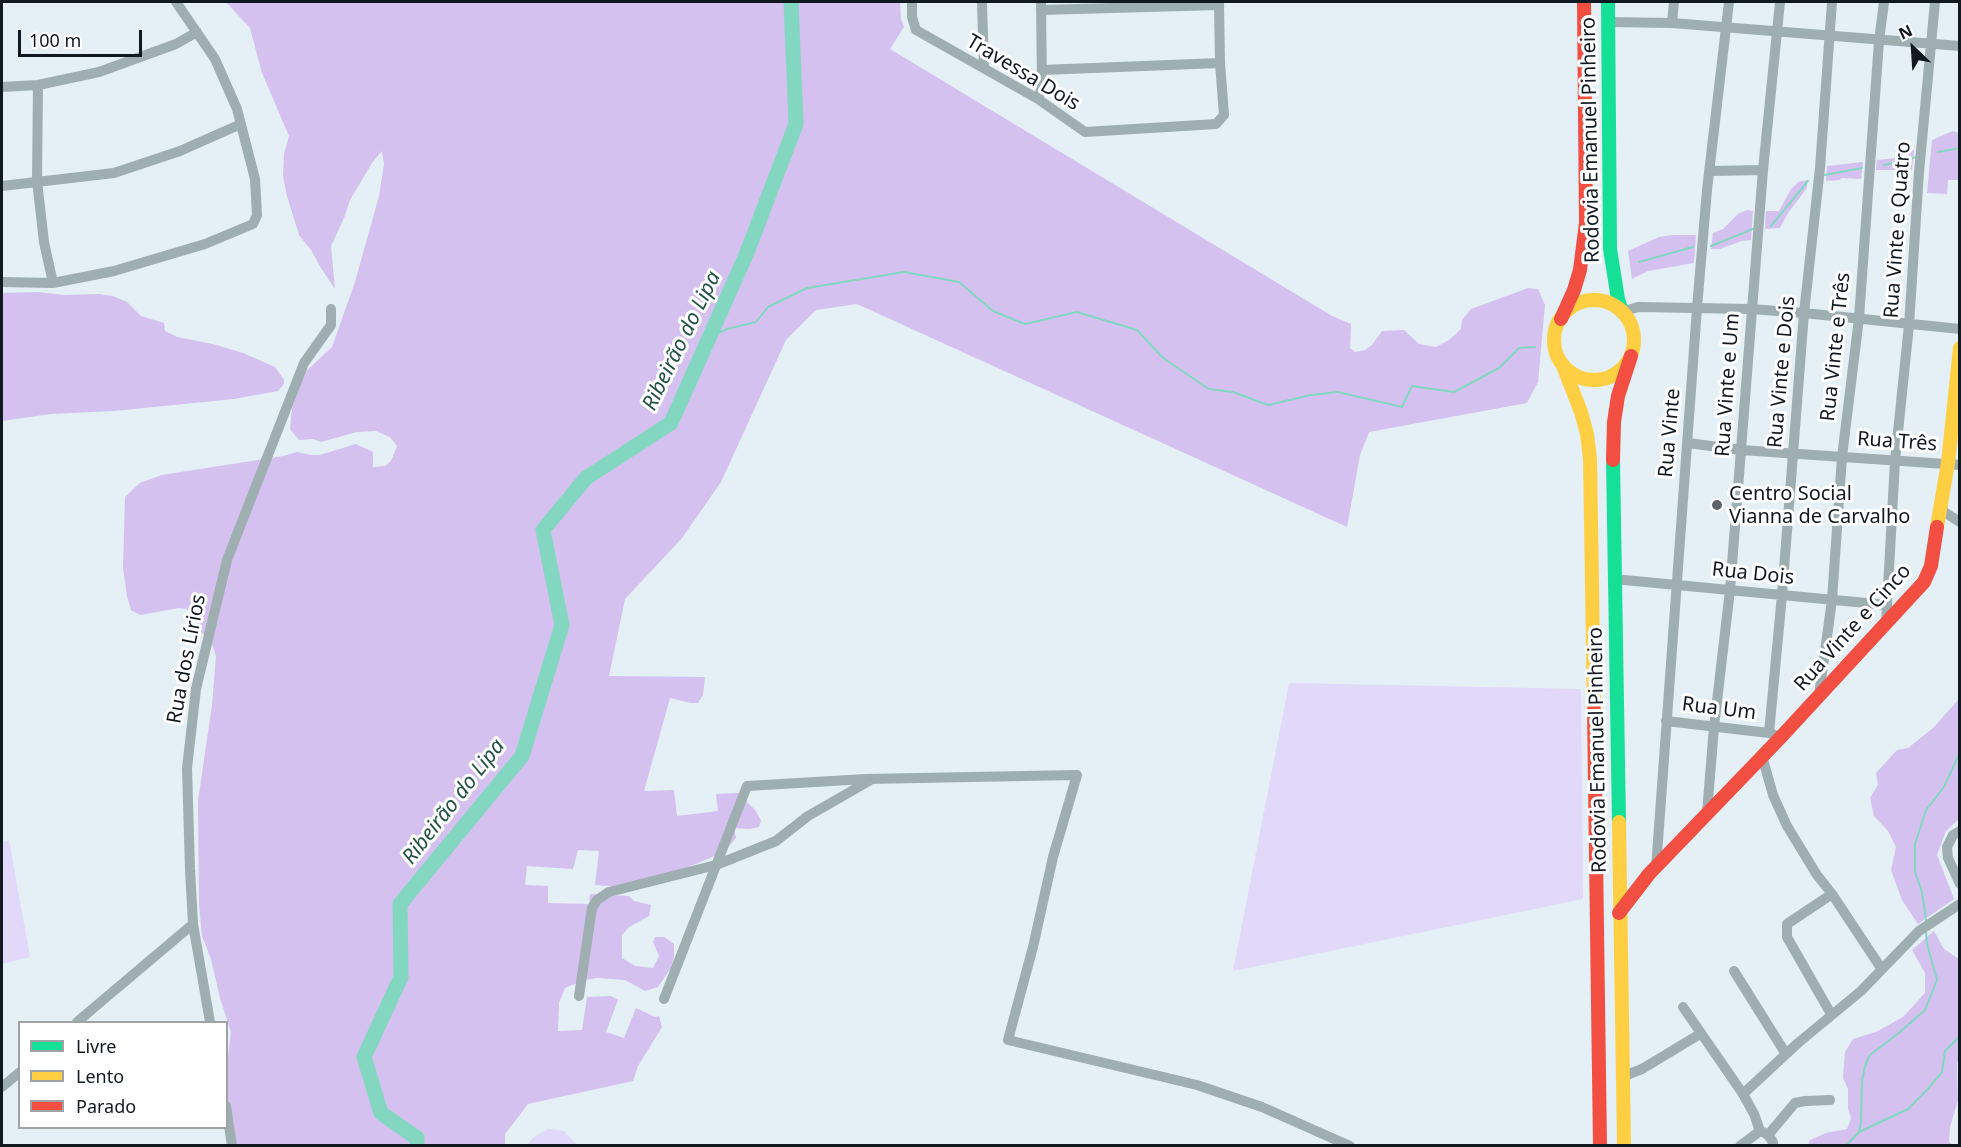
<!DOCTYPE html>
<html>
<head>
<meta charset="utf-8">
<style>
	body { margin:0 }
	#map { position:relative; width:1961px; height:1147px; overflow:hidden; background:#e4eff6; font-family:"Noto Sans",sans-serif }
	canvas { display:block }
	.frame { position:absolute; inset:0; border:3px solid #111920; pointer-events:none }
	.legend { position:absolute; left:18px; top:1021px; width:210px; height:108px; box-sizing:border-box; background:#fff; border:2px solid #a0a3a6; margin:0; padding:8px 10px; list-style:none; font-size:18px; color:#111920 }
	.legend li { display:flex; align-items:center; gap:12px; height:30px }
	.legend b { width:30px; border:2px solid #a0a3a6 }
	.north { position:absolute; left:1883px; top:18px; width:60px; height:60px; -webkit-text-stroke:4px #fff; paint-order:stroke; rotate:335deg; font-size:16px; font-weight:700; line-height:24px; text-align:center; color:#111920 }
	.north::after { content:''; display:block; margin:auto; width:21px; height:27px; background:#111920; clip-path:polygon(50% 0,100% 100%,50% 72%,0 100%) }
	.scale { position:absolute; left:18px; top:30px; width:124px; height:27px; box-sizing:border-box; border:3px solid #111920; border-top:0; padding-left:8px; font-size:18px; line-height:21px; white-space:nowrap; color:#111920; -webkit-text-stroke:4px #fff; paint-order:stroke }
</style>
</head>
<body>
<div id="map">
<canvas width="1961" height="1147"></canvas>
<div class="frame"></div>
<ul class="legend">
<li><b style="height:8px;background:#16e098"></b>Livre</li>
<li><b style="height:8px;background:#ffcf43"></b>Lento</li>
<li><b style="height:8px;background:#f24e42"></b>Parado</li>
</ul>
<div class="north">N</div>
<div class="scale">100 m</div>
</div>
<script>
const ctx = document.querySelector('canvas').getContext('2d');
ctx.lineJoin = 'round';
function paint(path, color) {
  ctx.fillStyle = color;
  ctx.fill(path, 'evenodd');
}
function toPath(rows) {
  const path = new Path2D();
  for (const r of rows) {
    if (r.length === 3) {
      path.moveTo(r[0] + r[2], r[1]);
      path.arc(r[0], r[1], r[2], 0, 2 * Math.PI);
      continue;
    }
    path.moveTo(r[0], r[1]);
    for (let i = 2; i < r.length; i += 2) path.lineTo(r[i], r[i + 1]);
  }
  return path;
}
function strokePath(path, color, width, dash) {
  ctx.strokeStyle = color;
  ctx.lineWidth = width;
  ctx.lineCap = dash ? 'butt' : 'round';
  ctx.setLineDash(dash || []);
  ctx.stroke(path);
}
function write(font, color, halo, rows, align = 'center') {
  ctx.font = font + ' "Noto Sans",sans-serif';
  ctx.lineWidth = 6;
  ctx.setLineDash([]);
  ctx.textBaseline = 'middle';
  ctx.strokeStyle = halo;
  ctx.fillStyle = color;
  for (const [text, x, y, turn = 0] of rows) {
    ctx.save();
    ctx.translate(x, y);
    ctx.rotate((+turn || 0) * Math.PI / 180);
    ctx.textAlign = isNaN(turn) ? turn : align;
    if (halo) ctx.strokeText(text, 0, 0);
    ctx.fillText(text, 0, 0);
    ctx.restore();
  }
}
paint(toPath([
	[1289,683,1581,689,1583,899,1233,971],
	[9,840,30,957,2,964,2,842],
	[548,1129,564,1131,577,1145,527,1145,533,1138]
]), '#e2d8f9');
paint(toPath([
	[226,2,900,2,901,19,904,27,890,49,1332,316,1351,324,1350,348,1355,352,1365,350,1372,345,1382,331,1404,330,1419,344,1436,347,1449,340,1461,329,1462,320,1471,309,1528,288,1538,289,1545,305,1538,382,1527,403,1369,432,1360,455,1347,527,857,304,816,310,786,340,721,482,682,538,625,599,609,676,705,677,703,695,698,703,691,703,670,698,644,791,674,790,677,816,718,811,716,794,738,793,755,810,761,820,759,827,750,829,734,828,736,838,724,852,686,868,624,887,595,885,599,851,578,850,573,869,527,866,525,885,548,886,548,903,589,904,590,894,629,896,634,901,651,905,649,916,629,927,622,935,622,958,635,966,653,968,659,956,653,942,655,937,664,937,674,944,674,957,671,968,658,987,645,991,625,980,597,978,584,980,565,988,559,1003,558,1031,582,1030,587,997,611,996,618,1000,606,1032,624,1038,636,1008,655,1017,659,1016,662,1027,638,1066,633,1081,528,1104,505,1134,505,1145,231,1145,227,1124,226,1073,231,1032,220,998,211,959,202,936,199,906,198,801,212,705,216,656,211,641,202,633,187,609,179,608,140,615,131,610,127,596,123,568,125,497,140,483,162,475,283,456,297,452,311,455,320,455,356,444,373,452,373,467,385,466,391,461,397,446,390,437,376,431,357,432,321,442,313,439,299,440,290,429,292,409,301,376,332,347,355,282,379,196,384,164,382,151,372,163,350,200,344,218,331,246,335,289,321,268,311,250,299,235,287,196,283,176,284,154,289,136,262,73,250,28],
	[1953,131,1959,133,1959,180,1948,180,1947,194,1927,193,1932,140],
	[1897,150,1914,150,1912,170,1876,170,1877,160,1896,158],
	[1863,162,1861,179,1841,178,1840,180,1826,181,1827,166],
	[1807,180,1807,188,1788,213,1780,228,1765,229,1766,211,1779,211,1791,189,1798,182],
	[1747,210,1753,211,1751,240,1741,241,1720,249,1711,249,1713,233,1723,229,1738,214],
	[1673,235,1696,235,1694,263,1648,271,1632,279,1628,251,1659,237],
	[38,292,64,295,99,294,113,296,127,302,141,316,164,323,165,331,177,337,213,344,243,353,275,367,284,380,284,384,278,391,234,399,114,411,51,414,2,421,2,293],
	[1959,699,1959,819,1946,831,1937,855,1954,899,1918,924,1902,900,1891,870,1896,847,1888,831,1874,816,1870,798,1878,785,1876,773,1897,750,1908,748,1933,728],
	[1934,931,1944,949,1959,959,1960,1052,1957,1065,1958,1100,1950,1127,1949,1142,1953,1145,1808,1145,1810,1140,1826,1133,1847,1129,1851,1118,1848,1109,1848,1089,1843,1078,1845,1052,1853,1039,1876,1032,1903,1017,1925,993,1925,973,1912,950]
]), '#d4c1ef');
strokePath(toPath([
	[1938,152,1960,148],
	[1884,165,1917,157],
	[1825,175,1862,168],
	[1771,226,1808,181],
	[1711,246,1755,228],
	[1639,262,1693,247],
	[709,337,727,329,756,322,768,307,807,288,904,272,959,282,993,311,1025,324,1077,312,1137,330,1163,358,1209,389,1233,392,1268,405,1311,395,1338,392,1402,407,1412,386,1454,392,1499,368,1519,348,1535,347],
	[1926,920,1922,892,1915,872,1915,844,1926,810,1944,787,1960,752],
	[1859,1132,1861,1122,1862,1081,1865,1066,1870,1055,1900,1032,1925,1010,1937,980,1927,944,1926,932],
	[1846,1146,1859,1132,1908,1109,1926,1091,1942,1072,1945,1051,1960,1036]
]), '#83d7c0', 2);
strokePath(toPath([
	[417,1146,417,1138,381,1113,364,1057,401,977,400,904,522,756,562,625,543,530,586,478,671,423,746,255,796,124,791,2]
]), '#83d7c0', 15);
strokePath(toPath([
	[912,2,912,17,916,30,1038,99,1085,132,1216,124,1224,115,1220,63,1219,2],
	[982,2,984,68],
	[1041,10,1219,5],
	[1608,22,1672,23,1960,46],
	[1672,23,1674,2],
	[1042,70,1220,63],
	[38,85,37,181,44,242,53,283],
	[2,87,38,85,99,72,176,44,197,32],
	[1038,99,1042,87,1041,2],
	[1710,171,1763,170],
	[2,186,114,173,180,151,241,124],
	[2,282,53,283,114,271,205,244,253,224,257,215,255,179,237,109,215,59,176,2],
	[1622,312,1638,307,1751,309,1804,313,1960,329],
	[1688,443,1741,450,1960,465],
	[1941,510,1960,522],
	[1614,579,1887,605],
	[1886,623,1895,461,1909,325,1919,172,1935,2],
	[1819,695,1832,600,1842,457,1859,318,1879,41,1884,2],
	[1666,721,1769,733],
	[1781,737,1769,733,1782,595,1804,313,1820,168,1832,2],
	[1762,756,1773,795,1787,826,1817,875,1832,894,1881,968],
	[1707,813,1714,727,1730,590,1763,170,1780,2],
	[1960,831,1953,835,1947,847,1948,858,1960,884],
	[1656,868,1697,308,1707,190,1729,2],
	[1734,971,1786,1054],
	[579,996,592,908,597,900,609,892,716,865,776,841,808,816,869,781],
	[664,999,747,786,866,779,1077,775,1053,857,1033,947,1008,1040,1197,1085,1262,1107,1350,1146],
	[1683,1007,1743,1094,1754,1114,1760,1131],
	[1831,1014,1787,937,1787,924,1832,894],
	[77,1022,193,924],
	[210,1022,193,924,190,869,187,768,196,689,227,560,304,363,331,325,331,309],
	[1624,1076,1642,1069,1700,1034],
	[2,1087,20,1072],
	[1743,1094,1798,1043,1861,991,1919,931,1960,904],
	[226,1106,232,1146],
	[1763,1132,1768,1135,1773,1142,1773,1146],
	[1768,1135,1795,1103,1805,1101,1830,1100],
	[1740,1146,1760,1131]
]), '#9faeb1', 10);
strokePath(toPath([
	[1608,2,1610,249,1618,299,1622,312],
	[1613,460,1619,822]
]), '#16e098', 14);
strokePath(toPath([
	[1594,340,40],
	[1563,366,1581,412,1587,434,1590,459,1594,710],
	[1937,527,1948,463,1960,348],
	[1619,822,1624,1146]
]), '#ffcf43', 14);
strokePath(toPath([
	[1561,319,1574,290,1580,270,1586,223,1584,2],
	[1613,460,1614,422,1618,396,1631,356],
	[1594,710,1600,1146],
	[1619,913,1649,874,1781,737,1924,582,1931,566,1937,527]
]), '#f24e42', 14);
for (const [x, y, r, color] of [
	[1717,505,6,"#5b646b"]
]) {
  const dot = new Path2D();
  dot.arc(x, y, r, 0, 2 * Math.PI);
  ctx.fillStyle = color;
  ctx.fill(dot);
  strokePath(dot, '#fff', 2);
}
write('20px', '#111920', '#fff', [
	["Travessa Dois",1023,73,31],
	["Rodovia Emanuel Pinheiro",1591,140,-91],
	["Rua Vinte e Quatro",1898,230,-86],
	["Rua Vinte e Três",1836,347,-84],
	["Rua Vinte e Dois",1782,372,-85],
	["Rua Vinte e Um",1728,385,-86],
	["Rua Vinte",1670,433,-85],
	["Rua Três",1897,442,4],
	["Rua Dois",1753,574,6],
	["Rua Vinte e Cinco",1853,628,-48],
	["Rua dos Lírios",187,659,-79],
	["Rua Um",1719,709,7],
	["Rodovia Emanuel Pinheiro",1598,750,-91]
]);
write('20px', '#111920', '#fff', [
	["Centro Social",1729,494],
	["Vianna de Carvalho",1729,517]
], 'left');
write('italic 21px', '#235344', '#fff', [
	["Ribeirão do Lipa",682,341,-64],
	["Ribeirão do Lipa",454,802,-52]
]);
</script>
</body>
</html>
